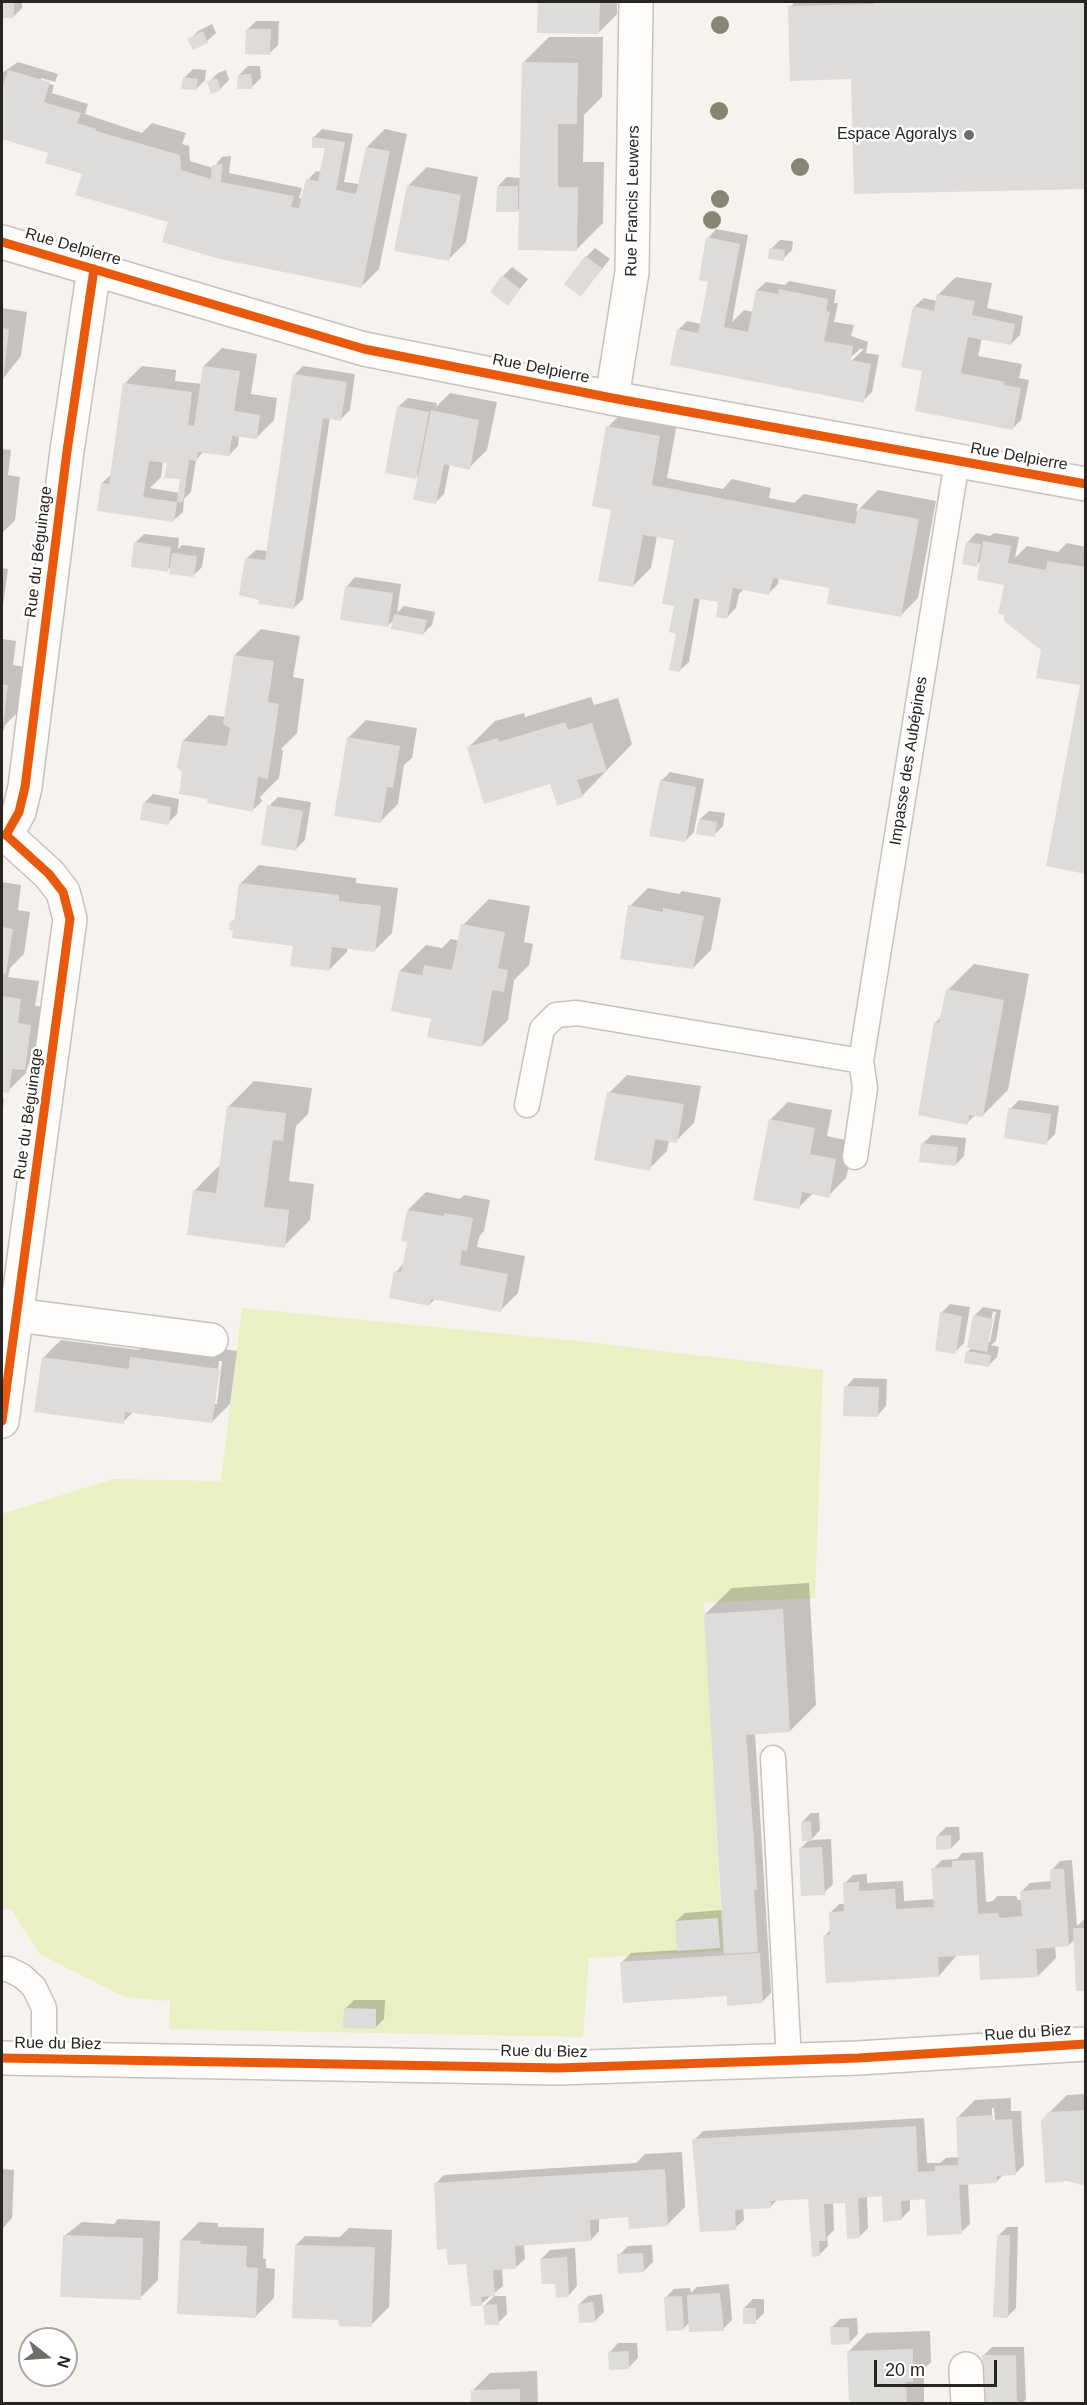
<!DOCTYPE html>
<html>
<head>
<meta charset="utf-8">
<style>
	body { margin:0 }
	#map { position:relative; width:1087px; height:2405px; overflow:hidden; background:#f6f2ee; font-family:Arial,sans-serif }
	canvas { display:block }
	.frame { position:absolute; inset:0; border:3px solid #272522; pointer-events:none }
	.north { position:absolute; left:18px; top:2327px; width:60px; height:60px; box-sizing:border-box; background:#fff; border:2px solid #a9a8a7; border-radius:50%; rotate:107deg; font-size:16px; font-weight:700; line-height:24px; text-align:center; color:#272522 }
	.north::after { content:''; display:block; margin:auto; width:21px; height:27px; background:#6f6d69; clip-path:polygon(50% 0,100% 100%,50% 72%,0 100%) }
	.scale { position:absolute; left:874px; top:2360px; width:123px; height:27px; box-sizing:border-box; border:3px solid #272522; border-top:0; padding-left:8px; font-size:18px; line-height:21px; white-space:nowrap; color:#272522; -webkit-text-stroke:4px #fff; paint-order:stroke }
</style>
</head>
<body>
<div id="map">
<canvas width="1087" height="2405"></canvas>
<div class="frame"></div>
<div class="north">N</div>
<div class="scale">20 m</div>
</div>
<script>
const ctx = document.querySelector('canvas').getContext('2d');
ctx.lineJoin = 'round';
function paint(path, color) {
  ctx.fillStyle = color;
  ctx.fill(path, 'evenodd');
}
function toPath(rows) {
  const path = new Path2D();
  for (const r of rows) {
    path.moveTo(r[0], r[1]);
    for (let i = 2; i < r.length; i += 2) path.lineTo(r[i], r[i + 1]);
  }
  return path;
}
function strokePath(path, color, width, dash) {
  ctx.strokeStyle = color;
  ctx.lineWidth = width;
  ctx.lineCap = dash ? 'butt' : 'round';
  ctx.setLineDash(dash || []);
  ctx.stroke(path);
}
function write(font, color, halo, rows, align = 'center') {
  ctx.font = font + ' Arial,sans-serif';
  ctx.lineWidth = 5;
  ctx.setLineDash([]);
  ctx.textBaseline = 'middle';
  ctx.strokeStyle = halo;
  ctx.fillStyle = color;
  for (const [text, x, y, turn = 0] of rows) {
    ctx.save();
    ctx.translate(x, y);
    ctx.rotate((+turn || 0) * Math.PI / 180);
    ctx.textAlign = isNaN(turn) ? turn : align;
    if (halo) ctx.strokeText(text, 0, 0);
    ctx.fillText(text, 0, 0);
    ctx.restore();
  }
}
paint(toPath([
	[242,1308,577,1341,823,1370,815,1598,704,1603,723,1951,589,1958,583,2037,169,2029,170,2001,124,1997,40,1954,11,1909,2,1909,2,1514,113,1479,221,1481]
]), '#e9f0c4');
paint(toPath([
	[2,2,22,2,22,8,13,17,2,17],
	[539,2,617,2,617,14,599,32,539,31],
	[795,2,1086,2,1086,187,853,78,790,7],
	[256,21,279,21,278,45,269,54,247,30],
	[212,24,216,33,207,41,189,40,198,31],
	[549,37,603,37,602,97,584,115,583,162,604,162,603,223,577,249,521,207,517,211,498,186,507,177,521,178,523,63],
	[18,62,58,74,55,82,41,78,41,82,54,85,52,93,88,104,85,114,142,133,152,123,186,133,182,144,189,146,190,161,213,168,222,157,231,156,229,173,302,188,299,198,303,199,308,180,316,171,322,172,327,147,313,138,322,129,353,134,344,182,359,184,367,147,385,129,407,134,379,269,361,287,170,221,50,152,2,137,2,73],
	[248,66,260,66,261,78,252,87,239,75],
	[193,69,206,70,205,80,196,89,184,78],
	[226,70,229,80,220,89,209,82,218,73],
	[427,167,478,177,466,242,448,260,396,250,409,185],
	[716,229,748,235,732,322,744,310,753,312,757,290,766,282,785,285,789,281,836,290,834,303,838,303,834,322,854,325,851,336,868,342,866,353,879,355,872,392,863,401,672,364,678,330,687,321,701,324,709,281,708,238],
	[860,349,864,349,846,366,850,358],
	[780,240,793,241,792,250,783,259,771,249],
	[595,248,610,259,581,295,586,257],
	[512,267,528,279,508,304,503,276],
	[956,277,992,283,987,308,1023,316,1020,335,1011,344,982,338,978,356,1022,364,1019,378,1029,380,1021,420,1012,429,925,366,915,306,924,298,937,301,938,295],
	[2,308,27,312,21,356,2,380],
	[222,348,257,354,251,394,277,398,274,420,256,438,239,435,238,446,229,455,204,451,196,460,191,492,184,499,183,512,174,520,102,483,112,474,124,384,142,366,176,370,175,381,202,384,204,366],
	[163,461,168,462,182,478,180,493,150,488,161,477],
	[303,366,355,374,350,410,341,419,330,417,303,599,294,608,260,599,247,558,256,550,268,551,294,375],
	[450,393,497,402,487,450,469,468,450,464,444,494,435,503,420,473,416,477,399,406,408,398,437,403,436,407],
	[626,409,678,418,667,478,723,489,732,479,771,488,769,498,794,503,804,494,858,504,856,512,878,490,936,501,918,598,900,616,831,586,779,577,778,584,769,593,744,589,739,594,736,608,727,617,720,601,700,598,689,662,680,670,676,539,657,536,651,568,633,586,613,508,608,427],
	[2,449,11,450,8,475,20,477,15,520,2,533],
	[976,533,990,536,994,533,1019,537,1015,558,1027,546,1058,552,1067,543,1086,547,1086,872,1081,684,1043,649,1005,584,982,560,976,565,968,542],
	[144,534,179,538,178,549,182,545,205,548,202,567,193,576,172,565,167,570,135,543],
	[2,568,8,569,2,613],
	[355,577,401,584,397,613,404,606,435,612,432,625,423,634,394,619,388,626,342,619,347,586],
	[261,629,300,636,293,677,304,679,297,733,281,749,283,751,279,778,260,797,262,801,253,810,210,797,184,772,183,741,209,715,226,717,235,655],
	[2,639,16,641,13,665,25,667,20,710,5,725,2,736],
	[591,697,594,705,618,698,632,744,582,796,469,747,495,721,524,713,525,717],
	[366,720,417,728,412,758,404,765,398,804,380,822,348,738],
	[670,772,704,779,694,832,685,841,661,781],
	[153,794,179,799,177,814,168,823,144,803],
	[278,797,311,802,305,840,296,849,269,806],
	[709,811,725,813,723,826,714,835,700,819],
	[259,865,356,878,356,883,398,888,392,933,374,951,347,947,347,952,329,970,294,945,235,929,232,922,237,917,241,883],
	[2,882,21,885,18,910,30,912,24,954,10,968,8,977,39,981,35,1006,48,1007,42,1051,28,1065,26,1073,8,1091,2,1090],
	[648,888,679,894,682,891,721,898,711,950,693,968,630,906],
	[489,899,530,906,524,942,533,944,529,965,514,980,508,1020,482,1046,433,1017,400,971,426,945,442,948,451,939,460,941,463,925],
	[974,964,1029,974,1008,1090,982,1116,975,1115,967,1123,920,1114,936,1022,943,1015,948,990],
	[627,1075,701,1086,694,1123,676,1141,669,1140,667,1151,649,1169,609,1093],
	[254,1081,312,1088,308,1114,296,1126,289,1181,314,1184,310,1220,284,1246,194,1191,220,1165,228,1107],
	[2,1098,4,1098,2,1119],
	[1019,1100,1059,1106,1055,1134,1046,1143,1010,1109],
	[788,1102,832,1110,827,1136,854,1142,846,1178,828,1196,813,1193,798,1208,770,1120],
	[932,1135,966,1138,964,1156,955,1165,923,1143],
	[426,1192,460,1199,464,1195,490,1200,484,1231,479,1237,477,1247,525,1256,518,1293,500,1311,436,1298,430,1304,396,1272,404,1263,409,1241,408,1210],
	[950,1304,970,1307,964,1343,955,1352,941,1313],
	[983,1307,1001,1310,996,1341,991,1345,999,1347,997,1357,988,1366,967,1352,972,1348,974,1316],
	[993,1311,996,1312,990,1342,987,1342],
	[150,1339,237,1351,230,1404,212,1422,134,1411,123,1422,43,1358,61,1340,139,1350],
	[219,1361,222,1361,217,1404,214,1404],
	[854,1378,887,1379,886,1406,878,1415,846,1387],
	[809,1583,816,1705,790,1731,755,1733,771,1993,762,2002,622,1962,631,1953,678,1950,676,1921,685,1913,723,1910,705,1614,732,1588],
	[811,1813,819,1813,820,1830,811,1840,831,1839,833,1884,824,1893,801,1848,810,1839,802,1822],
	[946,1827,959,1827,960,1839,951,1848,937,1836],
	[983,1852,986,1902,993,1901,997,1896,1016,1896,1018,1900,1022,1900,1021,1892,1030,1883,1052,1881,1052,1870,1060,1861,1072,1860,1077,1926,1086,1918,1086,1989,1075,1939,1069,1945,1055,1946,1056,1958,1038,1976,980,1954,957,1955,939,1976,825,1936,831,1929,830,1913,839,1904,845,1904,844,1884,853,1875,867,1874,867,1883,903,1881,904,1901,935,1899,933,1869,942,1860,957,1859,962,1853],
	[354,2000,385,2000,384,2019,375,2028,345,2009],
	[1086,2094,1086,2184,1049,2113,1067,2095],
	[1011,2098,1011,2111,1021,2111,1024,2165,1015,2174,1003,2175,996,2182,968,2183,970,2224,961,2232,926,2198,910,2199,910,2210,901,2219,883,2195,867,2196,868,2228,859,2237,847,2202,833,2202,834,2230,827,2237,828,2246,819,2255,809,2197,778,2199,771,2206,743,2208,744,2220,735,2228,694,2140,703,2131,924,2118,927,2163,940,2163,946,2158,959,2157,957,2118,975,2100],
	[992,2108,994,2108,995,2120,992,2123],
	[682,2152,685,2207,667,2225,629,2214,599,2218,599,2231,591,2240,524,2244,525,2259,516,2267,502,2268,503,2286,481,2304,468,2263,435,2184,444,2175,636,2163,645,2154],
	[2,2169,14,2170,12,2218,2,2229],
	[118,2219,160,2221,158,2280,140,2298,64,2236,82,2222,114,2224],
	[199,2222,218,2223,218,2227,264,2228,263,2259,266,2259,266,2268,275,2269,274,2298,256,2316,181,2240],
	[1007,2227,1018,2227,1016,2308,1007,2317,998,2236],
	[349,2228,392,2230,389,2307,371,2325,340,2318,296,2245,305,2236,340,2237],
	[652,2245,653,2262,644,2271,619,2255,628,2246],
	[575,2248,577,2286,569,2295,541,2259,550,2250],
	[729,2284,732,2320,723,2329,690,2322,683,2329,665,2298,674,2289,690,2288,691,2293,697,2287],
	[602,2294,604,2312,595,2321,579,2304,588,2296],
	[494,2296,506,2296,507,2314,498,2323,485,2305],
	[753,2299,764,2299,764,2313,755,2322,744,2308],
	[857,2318,858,2334,849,2343,831,2328,840,2319],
	[930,2331,931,2362,924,2369,924,2404,850,2404,849,2351,867,2333],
	[618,2343,637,2343,638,2358,629,2367,610,2352],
	[992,2347,1024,2347,1026,2399,1022,2404,985,2404,983,2356],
	[537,2371,538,2404,473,2404,472,2391,490,2373]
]), '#0003');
paint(toPath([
	[2,2,14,2,14,18,2,18],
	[538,2,600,2,599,34,537,33],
	[874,2,1086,2,1086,189,854,194,851,79,790,81,788,6,874,4],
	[246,29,271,29,270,55,245,54],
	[203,31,208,43,193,50,187,39],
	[522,62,578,63,577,124,558,124,558,187,578,187,577,251,518,250],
	[8,70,50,82,44,102,81,113,77,123,96,129,96,131,180,155,181,170,211,179,212,165,223,164,221,182,294,196,291,207,299,208,306,179,318,181,325,148,312,148,312,137,345,142,336,190,356,194,366,147,390,151,362,288,220,259,162,242,168,222,75,195,82,174,45,163,48,153,2,139,2,89],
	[251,74,253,89,237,89,238,75],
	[183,77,198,79,196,90,181,89],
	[217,78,221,90,211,94,207,81],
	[407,185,461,195,449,261,394,251],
	[497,186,518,186,518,212,496,212],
	[706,237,740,244,724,327,748,332,756,290,778,294,779,289,828,299,826,311,830,312,824,341,853,346,851,360,871,364,864,403,670,365,677,329,698,333,708,282,699,280],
	[769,248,785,250,784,261,768,259],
	[585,256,602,268,581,297,564,284],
	[502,275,520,289,508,306,490,292],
	[937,294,975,301,972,315,1015,324,1011,345,968,337,961,373,1005,382,1004,385,1021,388,1013,430,915,411,922,371,901,367,913,306,934,311],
	[2,328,9,329,3,382,2,381],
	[203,366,240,371,234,411,260,415,257,439,232,436,229,456,198,452,196,461,189,460,183,502,177,502,180,479,164,478,167,463,149,461,143,497,177,502,174,522,97,511,101,483,109,484,123,383,192,392,188,425,194,426],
	[293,374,347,382,341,421,323,418,294,609,258,604,259,600,239,595,245,558,265,560],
	[397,406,429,412,416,479,385,473],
	[431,410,479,420,470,470,444,464,436,504,413,500],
	[606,426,660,436,652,485,855,524,858,508,919,519,901,617,827,604,829,588,773,578,769,595,733,588,727,619,716,617,718,602,694,598,680,672,669,670,676,634,669,632,674,606,662,604,674,540,643,535,633,587,598,581,611,510,592,506],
	[983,541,1011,546,1008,563,1046,570,1047,561,1086,567,1086,874,1046,866,1080,685,1036,678,1041,650,1004,621,1004,615,998,614,1004,585,977,580],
	[134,542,171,547,168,572,131,567],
	[966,542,981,544,977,567,962,564],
	[172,553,197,556,194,577,169,574],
	[345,586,393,593,388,627,340,620],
	[394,614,427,620,423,635,391,629],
	[234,655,274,661,268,702,279,704,268,779,258,777,253,812,207,803,208,799,179,794,182,773,177,767,182,741,227,746,230,728,223,724],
	[2,684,8,685,3,726,2,726],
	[565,722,568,730,592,723,607,771,577,780,583,797,557,806,550,784,484,804,467,747,498,738,499,742],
	[347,737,400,746,393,788,387,787,381,823,334,816],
	[660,780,696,787,686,842,649,836],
	[143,802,171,807,169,825,140,820],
	[267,805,303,811,296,851,261,845],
	[699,819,717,822,715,837,696,834],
	[239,883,339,895,339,901,381,906,375,952,332,947,329,971,290,966,293,946,232,938,233,930,229,930,230,921,234,922],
	[628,905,663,912,663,908,704,916,693,969,620,959],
	[461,924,505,932,498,968,508,970,504,992,492,990,482,1047,427,1037,431,1019,391,1011,399,971,422,975,424,965,452,970],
	[2,927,13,929,6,974,2,973],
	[946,989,1004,1000,983,1117,969,1115,968,1125,918,1115,934,1022,939,1023],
	[2,996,21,999,18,1023,31,1025,25,1070,12,1069,9,1093,2,1092],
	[607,1092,684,1104,677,1143,655,1139,650,1171,594,1160],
	[227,1106,286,1113,283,1141,273,1140,264,1207,289,1210,285,1248,187,1235,193,1190,216,1193],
	[1008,1108,1051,1114,1047,1145,1004,1138],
	[769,1119,815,1128,810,1154,836,1159,829,1198,802,1192,799,1209,753,1200],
	[921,1143,958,1147,956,1166,919,1162],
	[407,1210,444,1216,444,1213,473,1218,467,1251,462,1250,460,1265,508,1274,501,1312,431,1299,430,1306,389,1298,394,1271,401,1273,407,1242,401,1241],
	[940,1312,962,1316,956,1354,935,1351],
	[973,1315,993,1319,987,1352,967,1348],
	[966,1351,991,1355,989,1367,964,1363],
	[42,1357,129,1369,130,1357,220,1369,212,1423,125,1412,124,1424,34,1412],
	[844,1386,879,1387,878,1417,843,1416],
	[783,1609,790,1732,746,1735,756,1869,757,1890,754,1890,758,1952,724,1954,704,1614],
	[811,1821,812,1841,802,1841,801,1822],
	[951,1835,951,1849,936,1850,936,1836],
	[822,1847,825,1895,801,1896,799,1848],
	[975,1860,978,1914,998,1913,1000,1918,1022,1916,1020,1891,1051,1889,1050,1869,1064,1869,1069,1946,1036,1949,1038,1977,980,1980,979,1955,938,1957,939,1977,826,1983,823,1935,830,1935,829,1912,844,1911,843,1883,859,1882,859,1891,895,1889,896,1909,934,1907,931,1868,952,1867,952,1861],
	[718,1918,720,1948,677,1951,675,1921],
	[1073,1928,1086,1928,1086,1991,1076,1991],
	[760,1953,763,2003,727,2006,727,1996,623,2003,620,1962],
	[344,2008,376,2009,376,2029,343,2028],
	[1086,2110,1086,2186,1067,2181,1045,2183,1041,2121,1048,2112],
	[993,2115,993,2120,1012,2119,1016,2175,997,2176,997,2183,959,2185,962,2234,927,2236,925,2199,901,2201,902,2220,883,2222,882,2196,858,2198,860,2238,847,2239,845,2203,824,2204,826,2241,819,2241,820,2256,812,2257,808,2199,771,2201,771,2208,735,2210,736,2230,700,2232,692,2139,916,2126,918,2172,935,2171,935,2166,958,2165,956,2117],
	[665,2169,668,2226,629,2229,628,2217,590,2220,591,2241,515,2246,516,2269,493,2270,495,2296,481,2297,482,2306,471,2306,466,2264,448,2265,446,2249,437,2250,434,2183],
	[63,2235,143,2238,141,2300,60,2297],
	[997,2235,1010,2235,1008,2318,993,2317],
	[180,2240,201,2241,200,2244,247,2246,246,2267,258,2268,256,2318,177,2314],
	[295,2245,375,2247,372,2327,339,2326,338,2320,292,2318],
	[643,2253,644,2272,618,2274,617,2254],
	[567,2257,569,2297,556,2298,555,2284,542,2284,540,2259],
	[720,2293,724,2331,689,2332,687,2295],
	[682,2296,684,2330,666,2331,664,2297],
	[593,2302,596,2322,579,2323,578,2304],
	[497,2304,499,2325,485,2325,483,2305],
	[743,2308,756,2308,756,2324,743,2324],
	[830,2327,849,2327,850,2344,831,2345],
	[913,2349,913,2382,906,2382,907,2403,849,2403,847,2351],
	[629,2351,629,2369,609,2370,608,2352],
	[982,2355,1016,2355,1017,2403,983,2403],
	[520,2389,520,2403,471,2403,471,2390]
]), '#dedbdb');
const lane = toPath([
	[527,1105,542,1029,556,1015,577,1013,861,1061],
	[855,1157,865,1088,861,1061,957,461],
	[773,1758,789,2061],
	[2,1969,8,1969,22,1976,34,1987,44,2008,44,2059]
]);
const street = toPath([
	[612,398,632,272,636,2],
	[16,1315,211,1340],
	[2,1421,70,919,63,892,49,874,6,835,19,812,25,787,67,451,94,269],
	[2,2058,558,2068,858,2058,1086,2044],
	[966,2369,968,2404]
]);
const secondary = toPath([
	[2,242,364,349,612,398,1086,484]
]);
strokePath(lane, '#c5c2bf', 27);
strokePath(street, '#c5c2bf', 36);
strokePath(secondary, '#c5c2bf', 36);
strokePath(lane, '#fefdfc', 24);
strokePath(street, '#fefdfc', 33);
strokePath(secondary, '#fefdfc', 33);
strokePath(toPath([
	[2,242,364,349,612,398,1086,484],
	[2,1421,70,919,63,892,49,874,6,835,19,812,25,787,67,451,94,269],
	[2,2058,558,2068,858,2058,1086,2044]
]), '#e8590c', 9);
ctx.fillStyle = '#858672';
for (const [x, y] of [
	[720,25],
	[719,111],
	[800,167],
	[720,199],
	[712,220]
]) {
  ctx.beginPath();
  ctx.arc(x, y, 9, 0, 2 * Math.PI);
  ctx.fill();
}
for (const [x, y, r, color] of [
	[969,135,6,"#6f6d69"]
]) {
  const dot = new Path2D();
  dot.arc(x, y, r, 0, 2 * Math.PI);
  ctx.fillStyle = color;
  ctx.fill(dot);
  strokePath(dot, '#fff', 2);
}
write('16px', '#272522', '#fff', [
	["Espace Agoralys",957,135]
], 'right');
write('16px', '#272522', '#fff', [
	["Rue Francis Leuwers",633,201,-89],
	["Rue Delpierre",73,247,16],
	["Rue Delpierre",541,369,11],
	["Rue Delpierre",1019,457,10],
	["Rue du Béguinage",39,552,-83],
	["Impasse des Aubépines",909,761,-81],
	["Rue du Béguinage",29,1114,-82],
	["Rue du Biez",1028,2033,-4],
	["Rue du Biez",58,2044,1],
	["Rue du Biez",544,2052,1]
]);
</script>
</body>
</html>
